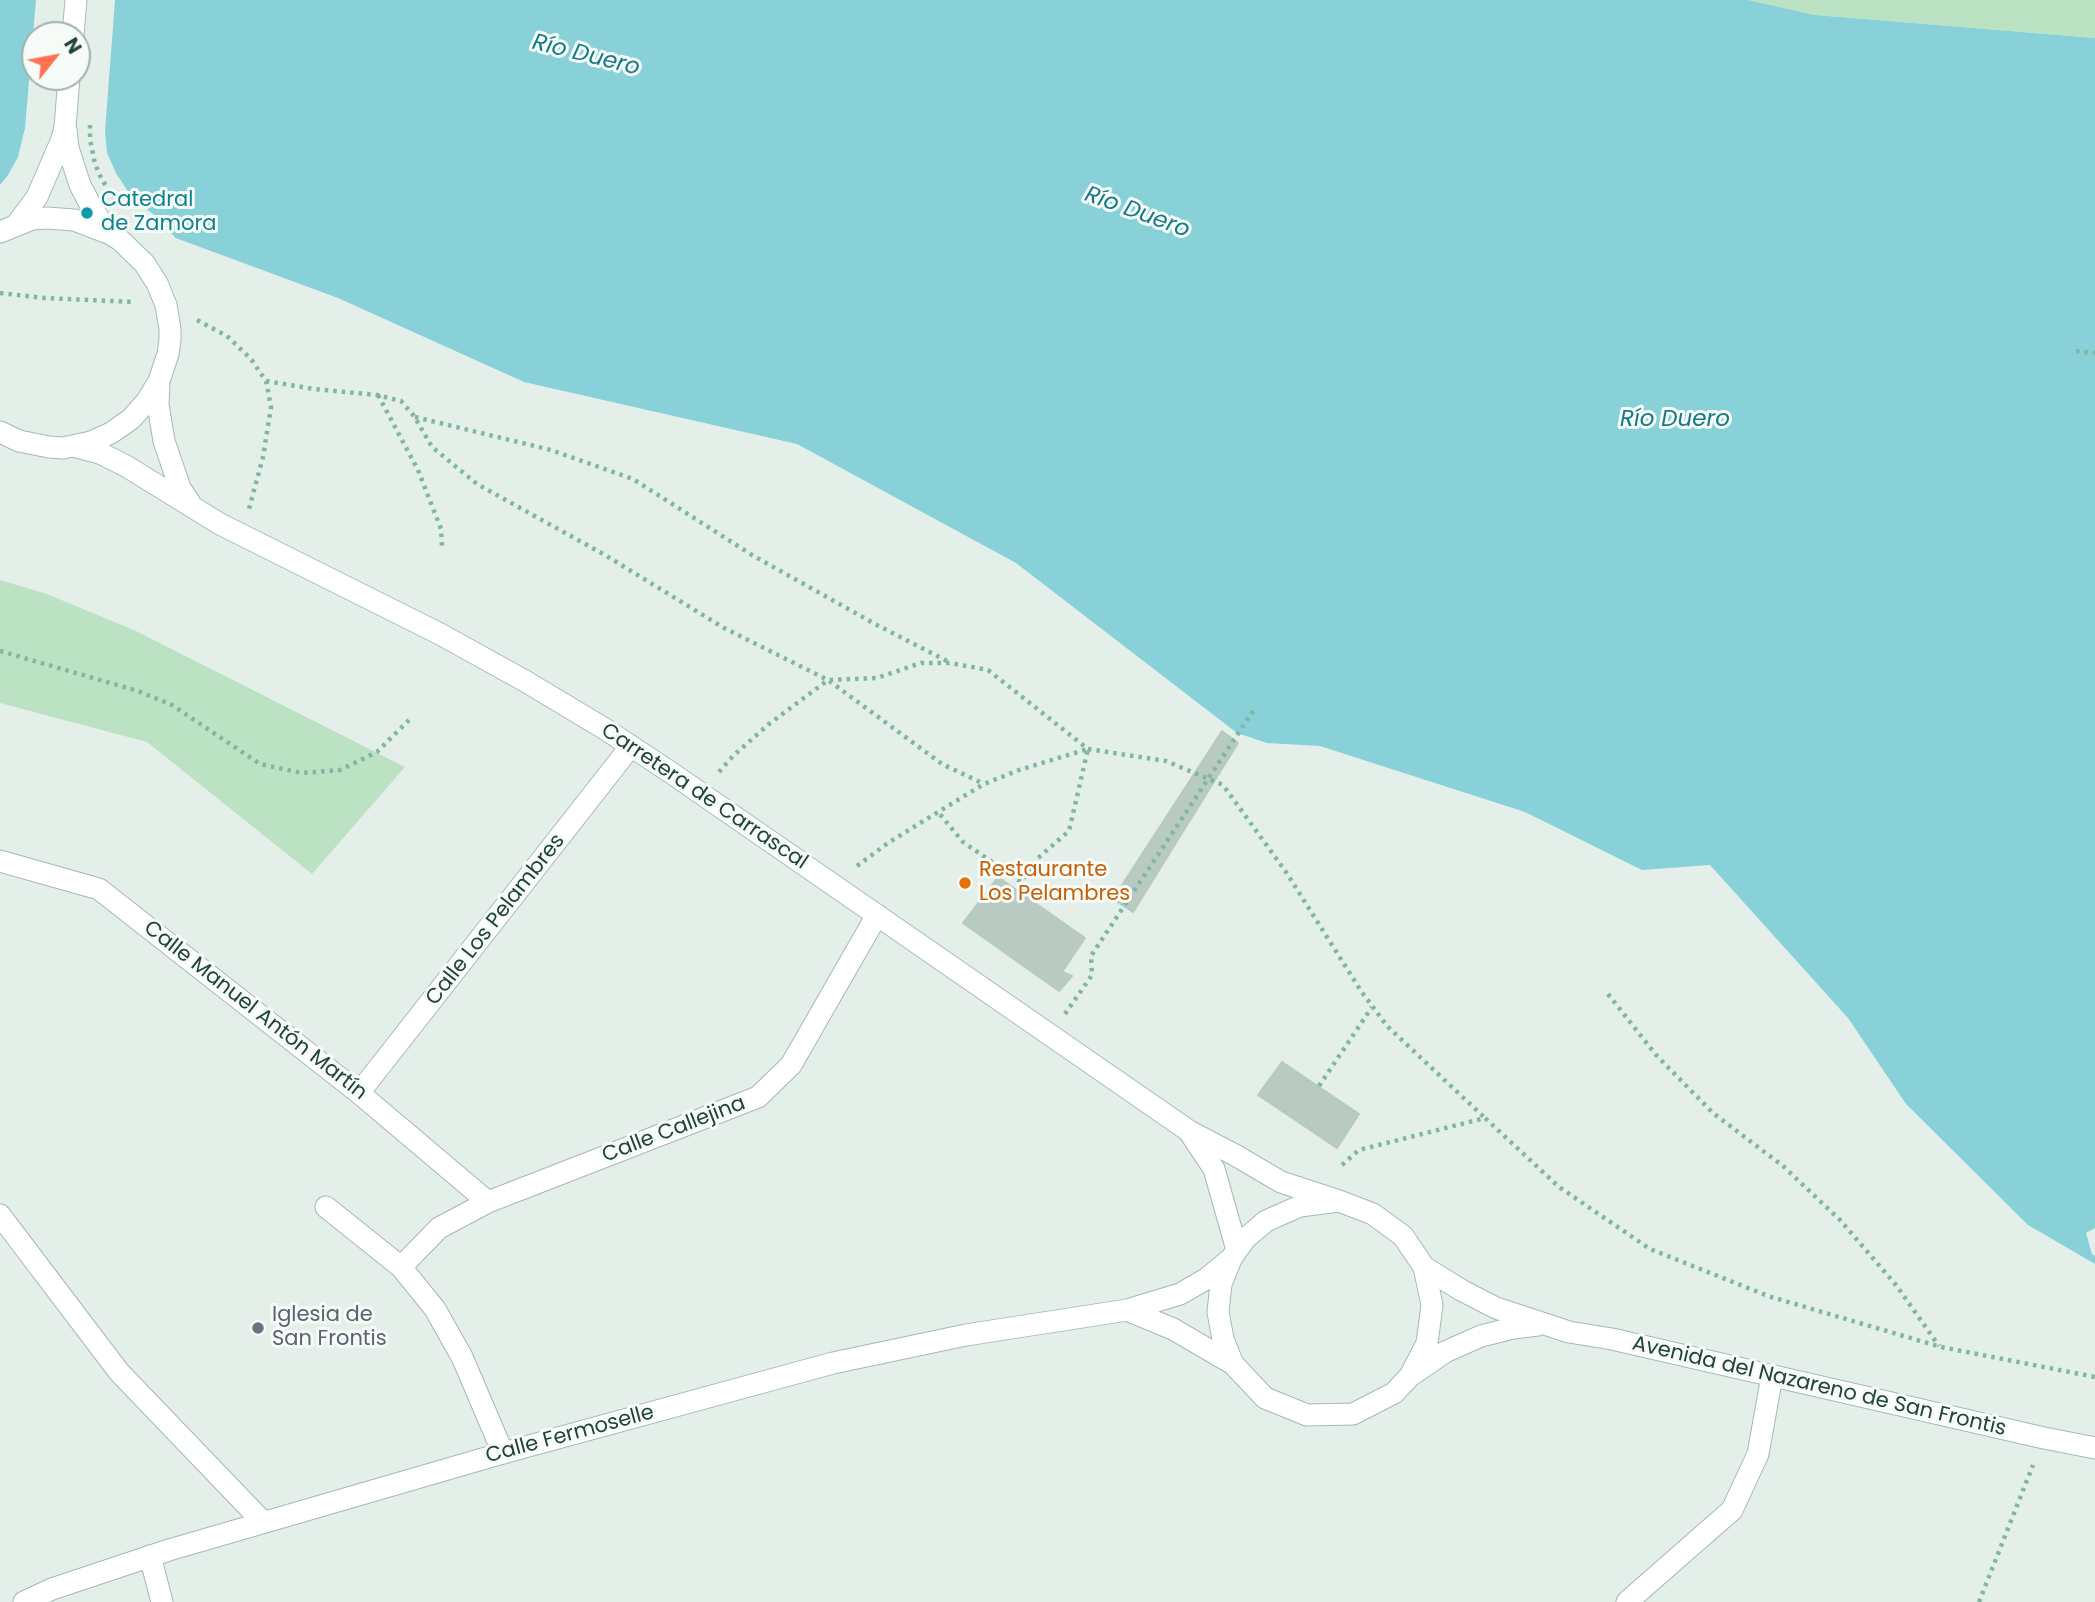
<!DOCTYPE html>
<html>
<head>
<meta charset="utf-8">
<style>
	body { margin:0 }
	#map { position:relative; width:2095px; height:1602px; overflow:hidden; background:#e5efea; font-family:Poppins,sans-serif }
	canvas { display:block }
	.north { position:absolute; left:21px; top:21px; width:70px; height:70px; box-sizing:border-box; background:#f6fbf8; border:2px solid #a1b1ab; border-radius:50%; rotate:59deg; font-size:19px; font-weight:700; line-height:28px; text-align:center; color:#214338 }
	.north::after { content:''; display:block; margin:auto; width:24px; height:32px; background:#ff7353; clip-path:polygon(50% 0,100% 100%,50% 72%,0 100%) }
</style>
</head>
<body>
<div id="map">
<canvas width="2095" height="1602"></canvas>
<div class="north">N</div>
</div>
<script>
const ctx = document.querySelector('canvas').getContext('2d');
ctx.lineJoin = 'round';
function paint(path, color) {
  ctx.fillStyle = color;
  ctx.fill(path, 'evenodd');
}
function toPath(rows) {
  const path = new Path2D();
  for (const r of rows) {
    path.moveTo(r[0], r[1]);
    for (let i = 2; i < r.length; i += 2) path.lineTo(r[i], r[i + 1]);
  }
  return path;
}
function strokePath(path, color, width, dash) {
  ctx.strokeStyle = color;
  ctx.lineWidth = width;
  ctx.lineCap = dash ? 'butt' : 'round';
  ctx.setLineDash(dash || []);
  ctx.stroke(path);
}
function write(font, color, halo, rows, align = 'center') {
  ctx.font = font + ' Poppins,sans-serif';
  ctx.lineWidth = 6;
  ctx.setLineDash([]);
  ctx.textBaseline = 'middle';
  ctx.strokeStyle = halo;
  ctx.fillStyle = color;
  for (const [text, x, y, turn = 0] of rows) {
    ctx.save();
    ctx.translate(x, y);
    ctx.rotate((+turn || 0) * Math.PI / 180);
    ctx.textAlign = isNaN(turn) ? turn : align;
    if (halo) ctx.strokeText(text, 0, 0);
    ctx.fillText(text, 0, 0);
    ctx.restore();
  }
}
paint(toPath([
	[1748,0,2095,0,2095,38,1815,15],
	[0,580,47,594,136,631,405,767,312,874,147,742,0,703]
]), '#bce2c4');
paint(toPath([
	[0,0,1748,0,1815,15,2095,38,2095,1228,2086,1233,2092,1254,2095,1256,2095,1264,2028,1225,1906,1104,1848,1018,1710,865,1642,870,1525,812,1320,746,1267,743,1237,733,1016,563,797,444,524,382,338,298,54,193,0,191],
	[35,35,77,35,77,77,35,77]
]), '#88d1d9');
paint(toPath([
	[36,0,115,0,105,131,107,153,116,173,131,196,159,219,180,243,53,196,0,195,0,185,8,175,18,157,25,128],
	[35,35,77,35,77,77,35,77]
]), '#e5efea');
const building = toPath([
	[1222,731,1238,743,1133,912,1113,899,1222,731],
	[998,877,1085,938,1062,972,1072,976,1059,991,963,923,998,877],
	[1282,1062,1359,1114,1337,1148,1258,1095,1282,1062]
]);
paint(building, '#b9cac3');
strokePath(building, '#b6cac0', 2);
const street = toPath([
	[0,861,99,889,359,1093,488,1202],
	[359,1093,631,746],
	[326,1207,401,1267,435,1309,462,1357,503,1453],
	[0,1215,119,1372,263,1522],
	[401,1267,439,1228,488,1202,758,1097,791,1065,877,915],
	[150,1556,162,1602],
	[1627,1602,1732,1510,1758,1454,1772,1376]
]);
const secondary = toPath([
	[73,35,76,0],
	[66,130,68,148,80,185,93,210,109,233],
	[17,224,37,197,62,139,65,127,69,77],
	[0,232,32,219,47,218,74,220,108,233],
	[159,381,158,405,164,441,180,488,190,503],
	[0,432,19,441,49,447,63,448,91,442,111,433,131,419,147,401,159,381],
	[73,446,100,453,126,466,220,524,440,634,525,681,605,729,670,772,1189,1131,1235,1155,1281,1182,1339,1201,1373,1214,1403,1236,1424,1267,1432,1305,1427,1343,1410,1376,1394,1393,1353,1414,1307,1415,1265,1398,1233,1364,1223,1339,1218,1312,1221,1284,1231,1259,1237,1250,1246,1238,1266,1221,1300,1206,1339,1201],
	[1190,1133,1214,1169,1237,1250],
	[1424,1267,1461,1290,1496,1308,1569,1332,1612,1339,2044,1438,2095,1448],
	[1127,1310,1173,1329,1233,1364],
	[1413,1374,1445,1352,1481,1336,1513,1328,1538,1325],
	[24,1602,52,1589,169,1550,503,1453,833,1363,966,1335,1127,1310,1180,1294,1206,1279,1229,1260]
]);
strokePath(street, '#a6b8b1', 23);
strokePath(secondary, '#a2bcb1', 23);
strokePath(toPath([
	[0,293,45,298,135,302],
	[197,320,227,336,251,359,266,381,271,407,263,457,249,509],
	[2076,351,2095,353],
	[266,381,314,389,377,395,401,401,414,416,432,447,477,484,605,555,724,628,828,680,877,678,921,663,950,663,988,670,1088,749,1166,761,1223,785,1286,872,1361,991,1387,1026,1485,1118],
	[378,395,418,470,441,529,442,546],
	[415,417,551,450,633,479,752,555,875,624,947,661],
	[0,651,138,691,172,705,260,764,302,773,340,770,377,752,409,720],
	[719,772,733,756,769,724,828,680,942,764,984,784],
	[857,866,888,843,938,812,984,784,1019,770,1088,749,1069,831,1038,858,1021,882,963,842,938,812],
	[1608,994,1656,1055,1713,1113,1783,1166,1840,1220,1896,1285,1939,1346],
	[1065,1014,1092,975,1091,956,1253,711],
	[1319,1086,1372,1007],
	[1342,1165,1359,1150,1485,1118,1559,1187,1650,1249,1768,1296,1941,1347,2095,1377],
	[1979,1602,2033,1465]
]), '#82b6a2', 4.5, [3.5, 5]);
strokePath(street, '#fff', 21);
strokePath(secondary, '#fff', 21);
const secondaryBridge = toPath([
	[109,233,120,240,144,263,157,283,166,305,170,329,170,340,168,354,159,381]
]);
strokePath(secondaryBridge, '#a2bcb1', 23, []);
strokePath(toPath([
	[90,125,90,139,95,164,102,180,119,205]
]), '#82b6a2', 4.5, [3.5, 5]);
strokePath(secondaryBridge, '#fff', 21);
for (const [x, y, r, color] of [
	[87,213,7,"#0f9aa8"],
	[965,883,7,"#e8710a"],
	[258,1328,7,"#6b7280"]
]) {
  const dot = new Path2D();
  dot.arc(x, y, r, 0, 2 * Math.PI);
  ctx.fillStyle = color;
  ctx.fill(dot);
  strokePath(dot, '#f6fbf8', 2.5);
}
write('21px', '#0d838f', '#f6fbf8', [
	["Catedral",101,201],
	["de Zamora",101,225]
], 'left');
write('21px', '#214338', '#f6fbf8', [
	["Carretera de Carrascal",704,797,34],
	["Calle Los Pelambres",496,920,-52],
	["Calle Manuel Antón Martín",255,1011,38],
	["Calle Callejina",674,1130,-21],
	["Avenida del Nazareno de San Frontis",1819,1387,13],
	["Calle Fermoselle",570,1435,-15]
]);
write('21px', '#c56008', '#f6fbf8', [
	["Restaurante",979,871],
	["Los Pelambres",979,895]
], 'left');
write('21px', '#5b616d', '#f6fbf8', [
	["Iglesia de",272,1316],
	["San Frontis",272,1340]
], 'left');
write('italic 23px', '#157a86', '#f6fbf8', [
	["Río Duero",586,56,14],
	["Río Duero",1137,213,20],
	["Río Duero",1675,420]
]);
</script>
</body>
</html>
